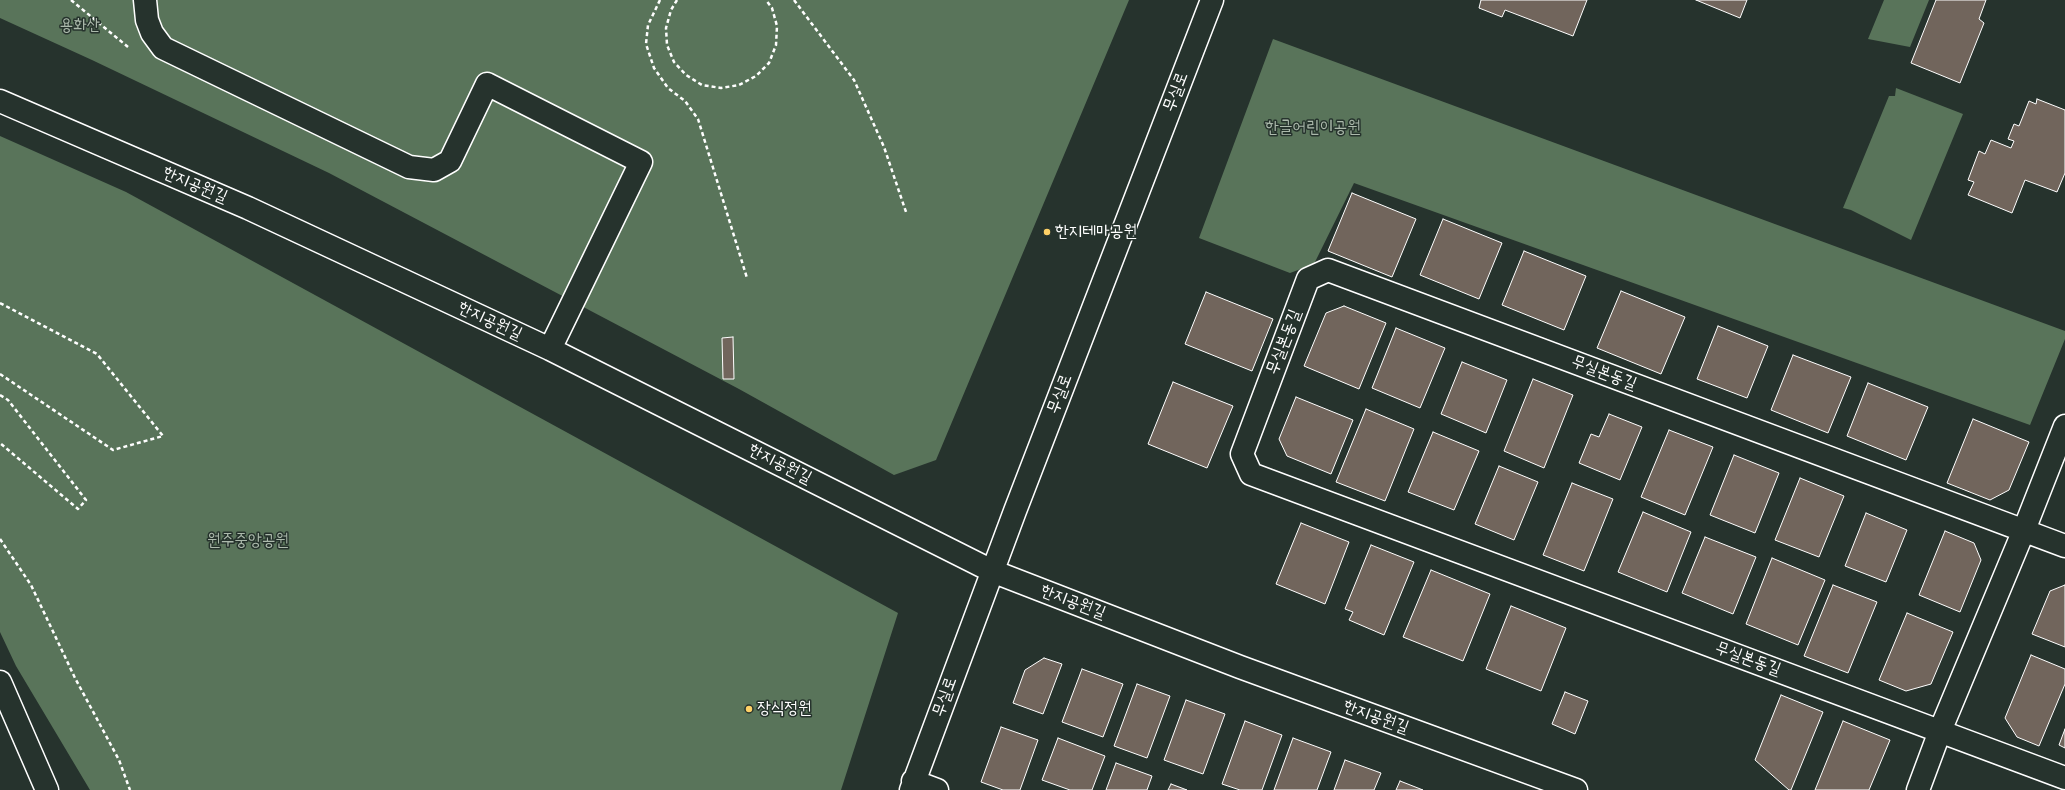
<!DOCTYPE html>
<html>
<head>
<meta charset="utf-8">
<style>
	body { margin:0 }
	canvas { display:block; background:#26332d }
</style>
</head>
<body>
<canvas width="2065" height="790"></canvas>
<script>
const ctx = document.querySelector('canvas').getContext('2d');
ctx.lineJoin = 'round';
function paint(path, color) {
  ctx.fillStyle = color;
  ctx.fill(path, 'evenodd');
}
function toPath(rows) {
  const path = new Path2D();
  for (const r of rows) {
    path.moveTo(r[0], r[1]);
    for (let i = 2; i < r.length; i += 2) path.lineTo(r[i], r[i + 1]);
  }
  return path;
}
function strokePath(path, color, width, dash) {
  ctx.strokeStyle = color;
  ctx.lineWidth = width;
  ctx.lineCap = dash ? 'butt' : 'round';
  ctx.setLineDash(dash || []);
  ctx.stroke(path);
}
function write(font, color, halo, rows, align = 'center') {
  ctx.font = font + ' Caveat,"Poor Story",sans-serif';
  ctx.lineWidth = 3;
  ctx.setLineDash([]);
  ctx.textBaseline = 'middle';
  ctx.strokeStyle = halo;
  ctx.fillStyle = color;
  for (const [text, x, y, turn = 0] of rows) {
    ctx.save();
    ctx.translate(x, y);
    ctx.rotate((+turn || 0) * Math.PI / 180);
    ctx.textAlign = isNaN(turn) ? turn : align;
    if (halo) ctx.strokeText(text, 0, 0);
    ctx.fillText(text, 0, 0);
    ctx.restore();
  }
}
paint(toPath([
	[0,0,1129,0,936,460,894,475,739,389,329,173,92,60,0,18],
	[1884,0,1929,0,1910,47,1868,39],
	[1273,39,2065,331,2065,339,2030,425,1354,183,1314,264,1290,273,1199,238],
	[1896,88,1963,114,1911,240,1851,210,1843,208,1889,96,1895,96],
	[0,136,126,192,898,613,841,790,90,790,16,666,0,632]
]), '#59745a');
const building = toPath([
	[1481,0,1587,0,1573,36,1505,10,1502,17,1479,8,1481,0],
	[1696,0,1747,0,1740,18,1696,0],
	[1936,0,1986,0,1979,19,1984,23,1960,83,1911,63,1936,0],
	[2037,99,2065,110,2065,173,2057,192,2025,180,2012,213,1968,195,1974,182,1968,180,1979,151,1985,154,1991,140,2011,148,2014,141,2008,139,2014,124,2019,126,2029,101,2036,104,2037,99],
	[1352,193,1416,219,1392,277,1328,251,1352,193],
	[1443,219,1502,243,1479,299,1420,275,1443,219],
	[1524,251,1586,276,1564,330,1502,305,1524,251],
	[1621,291,1685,317,1661,374,1597,348,1621,291],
	[1206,292,1273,319,1252,371,1185,344,1206,292],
	[1344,306,1386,323,1359,389,1304,366,1326,313,1344,306],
	[1718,326,1768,346,1747,398,1697,379,1718,326],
	[1396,328,1445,348,1420,408,1372,388,1396,328],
	[733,337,734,379,723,379,722,338,733,337],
	[1793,355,1851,377,1828,433,1771,410,1793,355],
	[1462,362,1507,380,1486,433,1441,414,1462,362],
	[1533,379,1573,395,1544,468,1504,451,1533,379],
	[1173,382,1233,406,1207,468,1148,444,1173,382],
	[1868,383,1928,407,1906,460,1847,436,1868,383],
	[1296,397,1353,420,1331,474,1287,456,1279,439,1296,397],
	[1366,409,1414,429,1385,501,1336,482,1366,409],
	[1609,414,1642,427,1620,480,1579,463,1591,434,1599,437,1609,414],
	[1973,419,2029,442,2009,490,1990,500,1947,483,1973,419],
	[1669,430,1713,447,1685,515,1641,497,1669,430],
	[1433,432,1479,451,1454,510,1408,492,1433,432],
	[1734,455,1779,473,1755,533,1710,515,1734,455],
	[1499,466,1538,482,1514,540,1475,524,1499,466],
	[1800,478,1844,496,1819,557,1775,540,1800,478],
	[1572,483,1613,499,1584,571,1543,555,1572,483],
	[1643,512,1691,532,1667,592,1618,572,1643,512],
	[1866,513,1907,530,1886,582,1845,566,1866,513],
	[1301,523,1349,542,1325,604,1276,584,1301,523],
	[1945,531,1974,543,1981,560,1960,612,1919,595,1945,531],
	[1705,537,1756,557,1733,614,1682,593,1705,537],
	[1371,545,1414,562,1384,635,1349,620,1353,612,1345,609,1371,545],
	[1772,558,1825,580,1798,645,1746,624,1772,558],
	[1431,570,1490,594,1463,661,1403,637,1431,570],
	[1833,585,1877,602,1848,673,1804,656,1833,585],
	[2065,585,2065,647,2032,634,2050,591,2065,585],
	[1511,606,1566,628,1541,691,1486,669,1511,606],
	[1907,613,1953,632,1931,684,1906,691,1879,680,1907,613],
	[2031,655,2065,669,2065,684,2039,746,2017,737,2005,718,2031,655],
	[1044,658,1062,664,1043,714,1013,703,1025,670,1044,658],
	[1082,669,1123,684,1103,737,1062,722,1082,669],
	[1137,684,1170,696,1147,758,1114,746,1137,684],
	[1565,692,1588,701,1575,734,1552,724,1565,692],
	[1781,695,1823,712,1791,790,1789,790,1755,760,1781,695],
	[1186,700,1225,714,1203,774,1164,760,1186,700],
	[1245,721,1282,735,1262,790,1240,790,1222,784,1245,721],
	[1843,721,1890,740,1869,790,1815,790,1843,721],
	[1001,727,1038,740,1020,790,1003,790,981,782,1001,727],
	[2065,729,2065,748,2059,745,2065,729],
	[1058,738,1105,756,1092,790,1070,790,1042,780,1058,738],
	[1293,738,1331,752,1317,790,1274,790,1293,738],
	[1345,760,1381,773,1374,790,1334,790,1345,760],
	[1116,763,1152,776,1147,790,1106,790,1116,763],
	[1400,781,1423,790,1396,790,1400,781],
	[1171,784,1187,790,1168,790,1171,784]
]);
paint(building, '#71655c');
strokePath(building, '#fff', 1);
const minor = toPath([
	[145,0,147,20,152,33,163,48,409,167,434,170,450,161,487,84,641,162,550,349],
	[0,101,248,208,550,349,992,571,1240,667,1576,790],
	[2065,546,1328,270,1308,279,1242,454,1251,474,2065,778],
	[0,682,47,790],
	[913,781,937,790],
	[911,790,1015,511,1212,0],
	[1918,790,1940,731,2024,530,2065,426]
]);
strokePath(minor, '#fff', 25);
strokePath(toPath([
	[71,0,128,47],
	[660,0,648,25,646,44,654,68,668,88,685,101,698,119,747,278],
	[677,0,671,10,666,28,667,45,674,62,686,75,702,85,721,88,739,85,756,76,769,63,776,45,777,26,772,8,766,0],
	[794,0,854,80,884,147,906,212],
	[0,303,97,354,163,436,113,450,0,374],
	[0,395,8,400,86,500,78,509,0,443],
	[0,539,31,585,75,678,119,760,130,790]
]), '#fff', 2.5, [4, 3]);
strokePath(minor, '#26332d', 22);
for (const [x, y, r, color] of [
	[1047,232,4,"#ffd166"],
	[749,709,4,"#ffd166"]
]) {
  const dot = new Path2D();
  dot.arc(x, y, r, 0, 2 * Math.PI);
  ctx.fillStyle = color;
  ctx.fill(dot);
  strokePath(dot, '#26332d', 1.5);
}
write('17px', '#acbaac', '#26332d', [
	["용화산",80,26],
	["한글어린이공원",1313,128],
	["원주중앙공원",248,541]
]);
write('17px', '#fff', '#26332d', [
	["무실로",1176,92,-69],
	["한지공원길",195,185,23],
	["한지공원길",490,321,25],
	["무실본동길",1284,342,-69],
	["무실본동길",1604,373,21],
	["무실로",1060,394,-69],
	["한지공원길",780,464,27],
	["한지공원길",1073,602,21],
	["무실본동길",1748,659,20],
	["무실로",945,697,-70],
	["한지공원길",1376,717,20]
]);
write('17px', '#fff', '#26332d', [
	["한지테마공원",1055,232],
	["장식정원",757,709]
], 'left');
</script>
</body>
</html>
